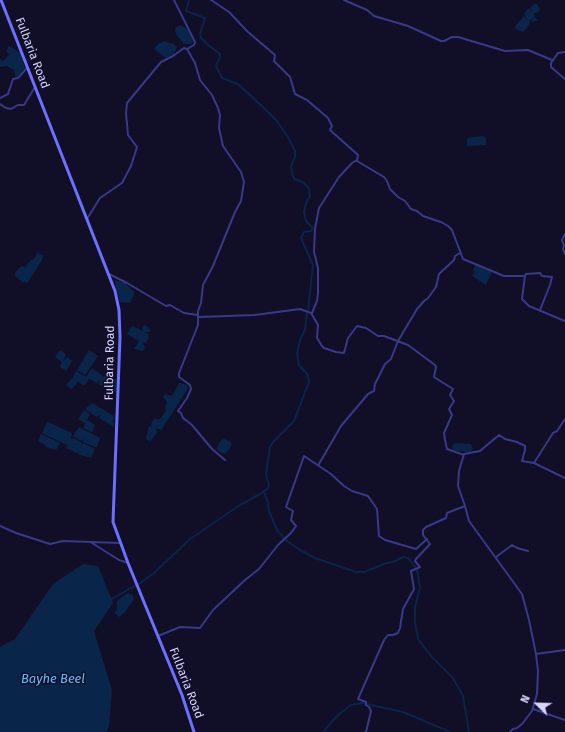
<!DOCTYPE html>
<html>
<head>
<meta charset="utf-8">
<style>
	body { margin:0 }
	#map { position:relative; width:565px; height:732px; overflow:hidden; background:#110e27; font-family:"Fira Sans",sans-serif }
	canvas { display:block }
	.north { position:absolute; left:517px; top:684px; width:40px; height:40px; -webkit-text-stroke:3px #110e27; paint-order:stroke; rotate:293deg; font-size:11px; font-weight:700; line-height:16px; text-align:center; color:#d7d5ff }
	.north::after { content:''; display:block; margin:auto; width:14px; height:18px; background:#d7d5ff; clip-path:polygon(50% 0,100% 100%,50% 72%,0 100%) }
</style>
</head>
<body>
<div id="map">
<canvas width="565" height="732"></canvas>
<div class="north">N</div>
</div>
<script>
const ctx = document.querySelector('canvas').getContext('2d');
ctx.lineJoin = 'round';
function paint(path, color) {
  ctx.fillStyle = color;
  ctx.fill(path, 'evenodd');
}
function toPath(rows) {
  const path = new Path2D();
  for (const r of rows) {
    path.moveTo(r[0], r[1]);
    for (let i = 2; i < r.length; i += 2) path.lineTo(r[i], r[i + 1]);
  }
  return path;
}
function strokePath(path, color, width, dash) {
  ctx.strokeStyle = color;
  ctx.lineWidth = width;
  ctx.lineCap = dash ? 'butt' : 'round';
  ctx.setLineDash(dash || []);
  ctx.stroke(path);
}
function write(font, color, halo, rows, align = 'center') {
  ctx.font = font + ' "Fira Sans",sans-serif';
  ctx.lineWidth = 3;
  ctx.setLineDash([]);
  ctx.textBaseline = 'middle';
  ctx.strokeStyle = halo;
  ctx.fillStyle = color;
  for (const [text, x, y, turn = 0] of rows) {
    ctx.save();
    ctx.translate(x, y);
    ctx.rotate((+turn || 0) * Math.PI / 180);
    ctx.textAlign = isNaN(turn) ? turn : align;
    if (halo) ctx.strokeText(text, 0, 0);
    ctx.fillText(text, 0, 0);
    ctx.restore();
  }
}
paint(toPath([
	[534,4,537,4,540,9,539,12,534,13,534,17,538,20,533,22,531,21,533,19,529,20,530,23,524,32,517,30,515,28,516,25,524,16,528,19,524,14,528,8,533,12,530,8],
	[181,25,187,29,191,36,193,41,191,44,184,44,177,36,175,30,176,27],
	[164,41,174,44,177,47,174,54,166,58,154,49,158,44],
	[9,46,20,53,25,68,17,77,15,76,14,70,7,66,0,67,0,59,3,61,8,56,9,54,6,51],
	[483,136,486,138,486,145,467,146,467,138],
	[37,253,43,255,42,260,28,282,22,282,15,276,15,273,21,266,25,267,31,260,34,259],
	[476,265,492,272,486,285,472,276,475,272,473,270],
	[115,280,125,283,134,292,134,295,130,303,120,302,116,288],
	[144,325,148,327,150,330,150,332,143,332,148,334,149,337,146,343,142,342,145,347,143,351,134,349,139,341,127,334,132,326,143,331,142,328],
	[60,350,66,354,63,361,67,357,72,361,66,371,60,367,62,362,55,357],
	[89,350,98,356,85,375,77,370],
	[92,368,102,375,102,378,106,374,116,380,116,392,98,384,100,379,97,383,88,378,89,379,84,386,77,381,77,384,71,389,66,385,72,378,74,379,73,377,76,371,86,377],
	[179,383,180,383,187,385,188,386,187,390,162,429,161,430,156,428,157,432,153,438,150,441,147,440,146,438,149,426,152,427,151,424,154,419,160,419,166,411,165,407,167,402,163,397,165,394,172,396],
	[92,403,114,416,114,421,112,420,114,423,114,427,99,418,101,414,97,417,86,410,86,408],
	[84,410,90,414,87,420,95,425,92,432,83,428,86,422,84,423,78,419],
	[47,422,48,422,72,433,71,439,73,438,82,443,80,449,83,443,95,449,91,458,78,454,79,451,77,453,66,448,68,443,67,445,42,433],
	[79,427,100,438,97,447,95,447,83,442,84,438,82,441,74,437,73,436],
	[41,434,60,443,56,450,46,447,44,444,38,441],
	[223,438,232,443,229,450,225,454,221,453,217,449,219,443],
	[458,443,471,444,473,449,470,452,464,452,454,450,452,448,453,444],
	[83,564,98,566,113,603,94,631,112,690,109,726,106,732,0,732,0,647,15,639,53,584],
	[128,593,133,595,134,600,124,613,119,617,114,612,117,610,117,601,126,594]
]), '#0a254a');
strokePath(toPath([
	[189,0,186,11,205,18,200,34,201,38,207,44,220,54,220,57,216,66,222,78,238,84,267,111,277,121,289,139,295,151,295,157,291,166,292,173,294,179,303,182,309,189,310,195,305,206,304,213,306,221,313,228,311,231,304,232,301,238,313,265,308,310],
	[264,491,268,503,269,511,277,530,287,541,300,550,315,558,356,572,364,572,384,564,395,561,403,557,408,558,416,568],
	[417,570,420,587,415,608,415,622,418,639,431,656,453,678,463,696,469,732],
	[110,600,140,583,154,573,190,539,240,505,262,493,268,488,269,485,266,474,270,447,273,442,294,421,309,382,308,375,299,365,297,354,300,340,305,330,307,313],
	[323,732,339,714,351,705,362,703,403,712,450,732]
]), '#0a254a', 2);
strokePath(toPath([
	[174,0,195,42,194,45,187,49],
	[211,0,229,12,248,32,275,55,274,61,290,77,295,94,307,100,328,118,332,126,330,130,358,155,357,161,384,177,387,181,390,189,398,197,405,201,411,209,417,211,423,216,441,222,448,226,452,230,463,259,504,276,525,276,522,299,529,306,565,321],
	[344,0,367,10,374,16,408,26,441,41,444,41,452,37,458,37,505,51,528,50,552,60],
	[565,52,558,53,551,63,551,67,565,79],
	[0,98,8,94,13,79,18,78,27,68],
	[0,104,6,108,11,109,18,105,24,105,35,87],
	[87,219,100,198,122,183,131,166,137,147,128,135,126,113,127,103,161,62,173,56,184,48,187,49,195,63,200,80,212,95,218,108,220,115,219,128,223,146,241,172,244,182,241,201,235,212,213,266,203,285,201,303,198,311,198,325,179,373,179,377,190,385,191,389,187,398,178,411,181,413,183,418,192,425,212,449,225,460],
	[565,234,562,240,564,246,563,249,565,254],
	[109,274,127,283,166,306,170,305,184,313,198,315],
	[525,276,526,274,540,273,542,276,552,277,550,285,540,310],
	[312,313,317,301,318,293,318,268,314,252,315,229,319,208,339,177,352,163,357,160],
	[199,317,255,315,300,309,311,313,318,325,317,338,322,346,324,348,336,352,344,353,348,338,357,326,366,328,378,336,384,336,408,345,435,365,436,367,434,377,453,389,450,395,454,401,449,409,452,415,444,433,445,440,447,449,464,455],
	[534,463,553,433,557,431,565,419],
	[319,464,341,426,368,394,374,391,375,384,385,364,391,359,398,341,417,309,424,301,428,298,436,287,439,274,454,260,455,256,460,253],
	[465,506,469,521,522,594,529,620,536,654],
	[0,526,16,533,50,544,63,541,120,543],
	[92,543,119,560,128,563],
	[496,557,512,545,517,548,528,551],
	[158,636,180,627,200,628,213,610,245,580,259,569,278,545,291,533,296,526,291,520,293,511,286,507,304,456,331,474,344,486,352,491,368,496,377,509,379,536,385,540,416,549,427,539],
	[533,709,565,720],
	[366,732,371,711,369,707,366,705,366,702,358,699,384,640,388,635,393,635,398,633,400,628,403,609,414,589,411,571,420,567,415,561,416,559,430,544,423,535,423,530,426,527,446,518,447,513,465,506,458,486,459,471,464,454,480,451,499,435,505,439,517,442,525,446,525,450,522,461,534,463,565,478],
	[510,732,513,729,517,728,522,724,532,711,537,694,538,671,536,654,565,650]
]), '#383988', 2);
strokePath(toPath([
	[1,0,115,291,119,310,120,337,113,522,128,563,182,695,194,732]
]), '#6c70ff', 3);
write('12px', '#d7d5ff', '#110e27', [
	["Fulbaria Road",32,53,69],
	["Fulbaria Road",110,363,-89],
	["Fulbaria Road",186,683,69]
]);
write('italic 13px', '#63bfff', '#110e27', [
	["Bayhe Beel",53,679]
]);
</script>
</body>
</html>
